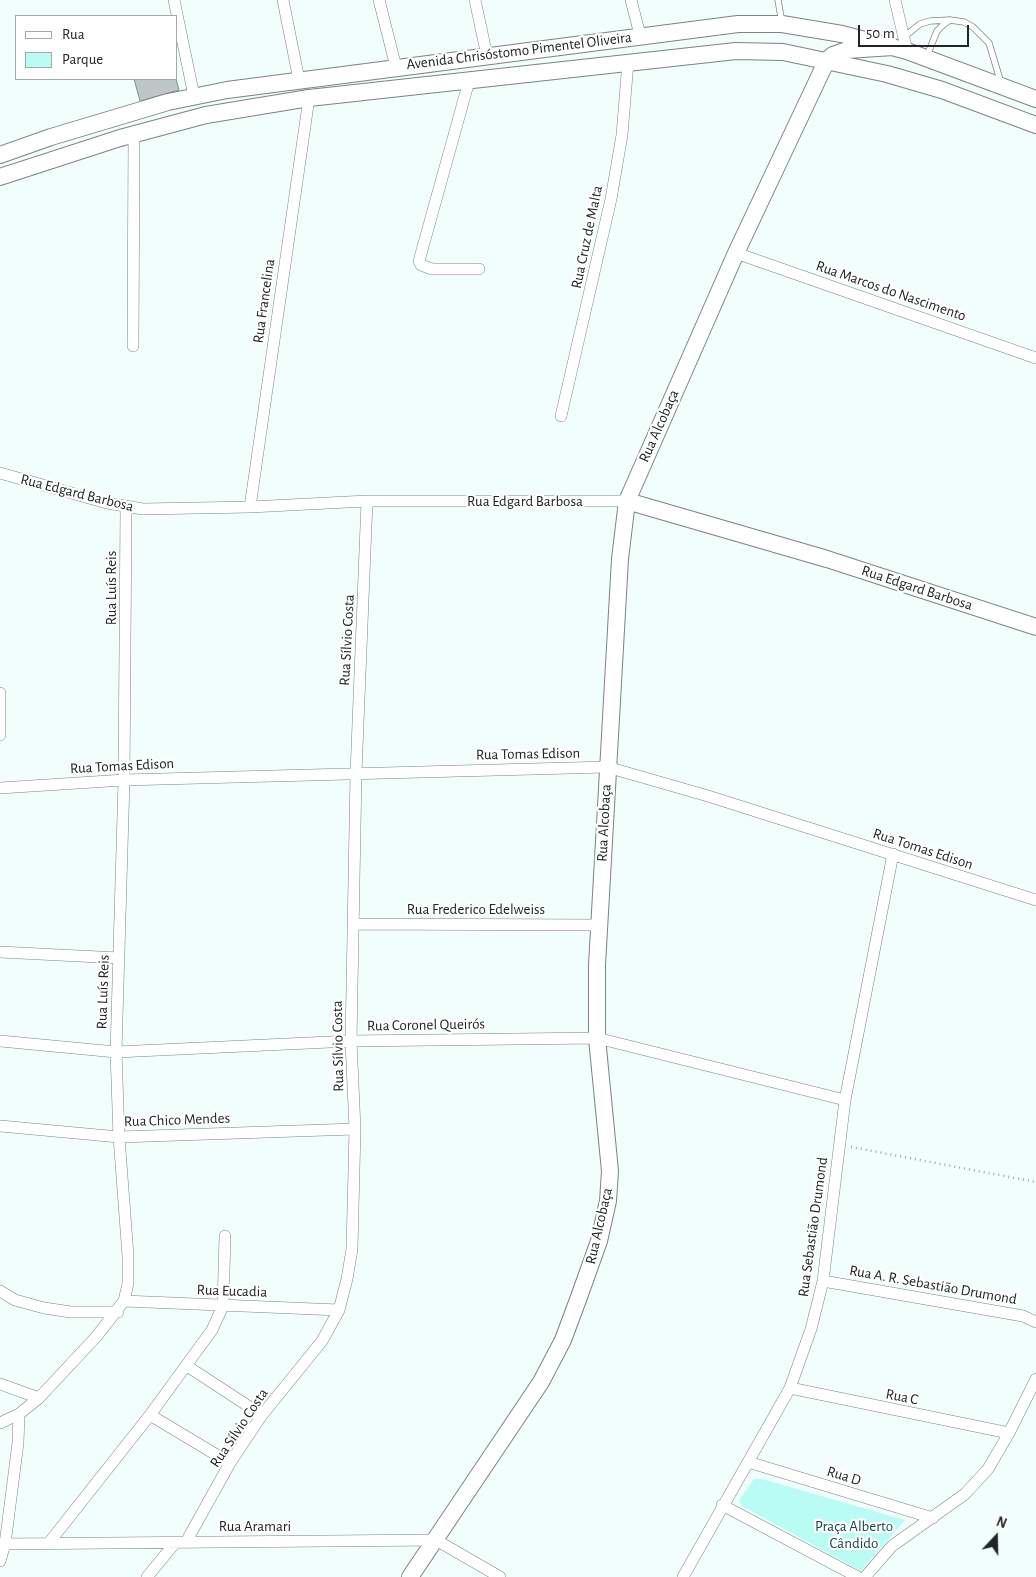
<!DOCTYPE html>
<html>
<head>
<meta charset="utf-8">
<style>
	body { margin:0 }
	#map { position:relative; width:1036px; height:1577px; overflow:hidden; background:#f2fefc; font-family:"Alegreya Sans",sans-serif }
	canvas { display:block }
	.legend { position:absolute; left:15px; top:15px; width:162px; height:65px; box-sizing:border-box; background:#fff; border:1px solid #a6a7a7; margin:0; padding:6px 9px; list-style:none; font-size:15px; color:#202424 }
	.legend li { display:flex; align-items:center; gap:10px; height:25px }
	.legend b { width:25px; border:1px solid #a6a7a7 }
	.north { position:absolute; left:971px; top:1512px; width:50px; height:50px; -webkit-text-stroke:4px #fff; paint-order:stroke; rotate:21deg; font-size:14px; font-weight:700; line-height:20px; text-align:center; color:#202424 }
	.north::after { content:''; display:block; margin:auto; width:18px; height:22px; background:#202424; clip-path:polygon(50% 0,100% 100%,50% 72%,0 100%) }
	.scale { position:absolute; left:858px; top:25px; width:111px; height:22px; box-sizing:border-box; border:2px solid #202424; border-top:0; padding-left:6px; font-size:15px; line-height:18px; white-space:nowrap; color:#202424; -webkit-text-stroke:4px #fff; paint-order:stroke }
</style>
</head>
<body>
<div id="map">
<canvas width="1036" height="1577"></canvas>
<ul class="legend">
<li><b style="height:6px;background:#fff"></b>Rua</li>
<li><b style="height:14px;background:#b9fcf4"></b>Parque</li>
</ul>
<div class="north">N</div>
<div class="scale">50 m</div>
</div>
<script>
const ctx = document.querySelector('canvas').getContext('2d');
ctx.lineJoin = 'round';
function paint(path, color) {
  ctx.fillStyle = color;
  ctx.fill(path, 'evenodd');
}
function toPath(rows) {
  const path = new Path2D();
  for (const r of rows) {
    path.moveTo(r[0], r[1]);
    for (let i = 2; i < r.length; i += 2) path.lineTo(r[i], r[i + 1]);
  }
  return path;
}
function strokePath(path, color, width, dash) {
  ctx.strokeStyle = color;
  ctx.lineWidth = width;
  ctx.lineCap = dash ? 'butt' : 'round';
  ctx.setLineDash(dash || []);
  ctx.stroke(path);
}
function write(font, color, halo, rows, align = 'center') {
  ctx.font = font + ' "Alegreya Sans",sans-serif';
  ctx.lineWidth = 4.5;
  ctx.setLineDash([]);
  ctx.textBaseline = 'middle';
  ctx.strokeStyle = halo;
  ctx.fillStyle = color;
  for (const [text, x, y, turn = 0] of rows) {
    ctx.save();
    ctx.translate(x, y);
    ctx.rotate((+turn || 0) * Math.PI / 180);
    ctx.textAlign = isNaN(turn) ? turn : align;
    if (halo) ctx.strokeText(text, 0, 0);
    ctx.fillText(text, 0, 0);
    ctx.restore();
  }
}
paint(toPath([
	[754,1479,762,1479,905,1520,861,1571,742,1506,739,1500]
]), '#b9fcf4');
const building = toPath([
	[134,79,176,79,179,90,140,101,134,79]
]);
paint(building, '#bcc7c6');
strokePath(building, '#838d8b', 1);
const lane = toPath([
	[778,0,782,23],
	[904,37,920,24,930,21,949,20],
	[927,56,937,31,943,25,950,20,964,22,973,27,989,43,1001,83]
]);
const street = toPath([
	[174,0,194,96],
	[283,0,299,80],
	[379,0,396,67],
	[475,0,487,56],
	[631,0,640,35],
	[895,0,907,51],
	[469,81,419,261,421,265,432,269,479,269],
	[736,253,1036,358],
	[133,346,134,135],
	[561,416,611,199,622,135,628,62],
	[0,473,107,503,143,509,250,507,367,501,627,501],
	[250,507,309,98],
	[0,693,0,735],
	[0,788,124,780,607,767,708,796,1036,900],
	[353,924,598,925],
	[0,952,119,958],
	[0,1041,116,1052,351,1041,597,1038,845,1100],
	[0,1126,119,1137,355,1129],
	[823,1281,1023,1316,1036,1322],
	[0,1291,15,1300,44,1308,71,1312,118,1312],
	[124,1301,339,1310],
	[187,1366,262,1415],
	[0,1384,39,1398],
	[790,1388,1009,1433],
	[150,1415,230,1463],
	[0,1423,19,1414,39,1398,96,1337,124,1301,128,1283,128,1256,119,1137,116,1052,124,780,126,508],
	[748,1462,933,1518],
	[722,1505,858,1577],
	[186,1542,230,1463,262,1415,322,1341,339,1310,347,1279,352,1249,355,1129,351,1041,356,773,367,501],
	[0,1544,436,1540,500,1577],
	[48,1544,150,1415,212,1330,223,1306,225,1236],
	[0,1561,5,1544,18,1443,19,1414],
	[147,1577,175,1543],
	[683,1577,790,1388,811,1329,823,1281,845,1100,893,854],
	[865,1577,892,1546,965,1494,988,1469,1009,1433,1036,1379]
]);
const secondary = toPath([
	[0,155,51,137,168,102,227,90,738,24,782,24,842,34,907,51,1036,99],
	[0,177,120,138,206,115,309,98,736,51,783,52,887,74,942,90,1036,125],
	[627,501,827,559,1036,627],
	[410,1577,541,1382,563,1340,579,1297,599,1241,608,1201,610,1171,597,1038,597,965,620,559,627,501,736,253,827,60,833,55,847,50,893,47]
]);
strokePath(lane, '#7a8482', 7);
strokePath(street, '#7a8482', 12);
strokePath(secondary, '#7a8482', 18);
strokePath(toPath([
	[851,1147,1036,1182]
]), '#9fa7a6', 2.5, [1, 4]);
strokePath(lane, '#fff', 5.5);
strokePath(street, '#fff', 11);
strokePath(secondary, '#fff', 16);
write('15px', '#202424', '#fff', [
	["Avenida Chrisóstomo Pimentel Oliveira",519,51,-7],
	["Rua Cruz de Malta",587,237,-78],
	["Rua Marcos do Nascimento",891,291,19],
	["Rua Francelina",264,301,-82],
	["Rua Alcobaça",659,426,-66],
	["Rua Edgard Barbosa",77,493,14],
	["Rua Edgard Barbosa",525,501],
	["Rua Luís Reis",111,588,-90],
	["Rua Edgard Barbosa",917,588,18],
	["Rua Sílvio Costa",347,640,-87],
	["Rua Tomas Edison",528,754,-1],
	["Rua Tomas Edison",122,766,-3],
	["Rua Alcobaça",604,823,-87],
	["Rua Tomas Edison",923,849,18],
	["Rua Frederico Edelweiss",476,909],
	["Rua Luís Reis",103,992,-88],
	["Rua Coronel Queirós",426,1025,-1],
	["Rua Sílvio Costa",338,1046,-91],
	["Rua Chico Mendes",177,1120,-2],
	["Rua Alcobaça",599,1226,-77],
	["Rua Sebastião Drumond",813,1227,-82],
	["Rua A. R. Sebastião Drumond",933,1285,10],
	["Rua Eucadia",232,1291,2],
	["Rua C",902,1397,11],
	["Rua Sílvio Costa",239,1428,-56],
	["Rua D",844,1476,17],
	["Rua Aramari",255,1526]
]);
write('15px', '#154642', '#fff', [
	["Praça Alberto",854,1526],
	["Cândido",854,1543]
]);
</script>
</body>
</html>
